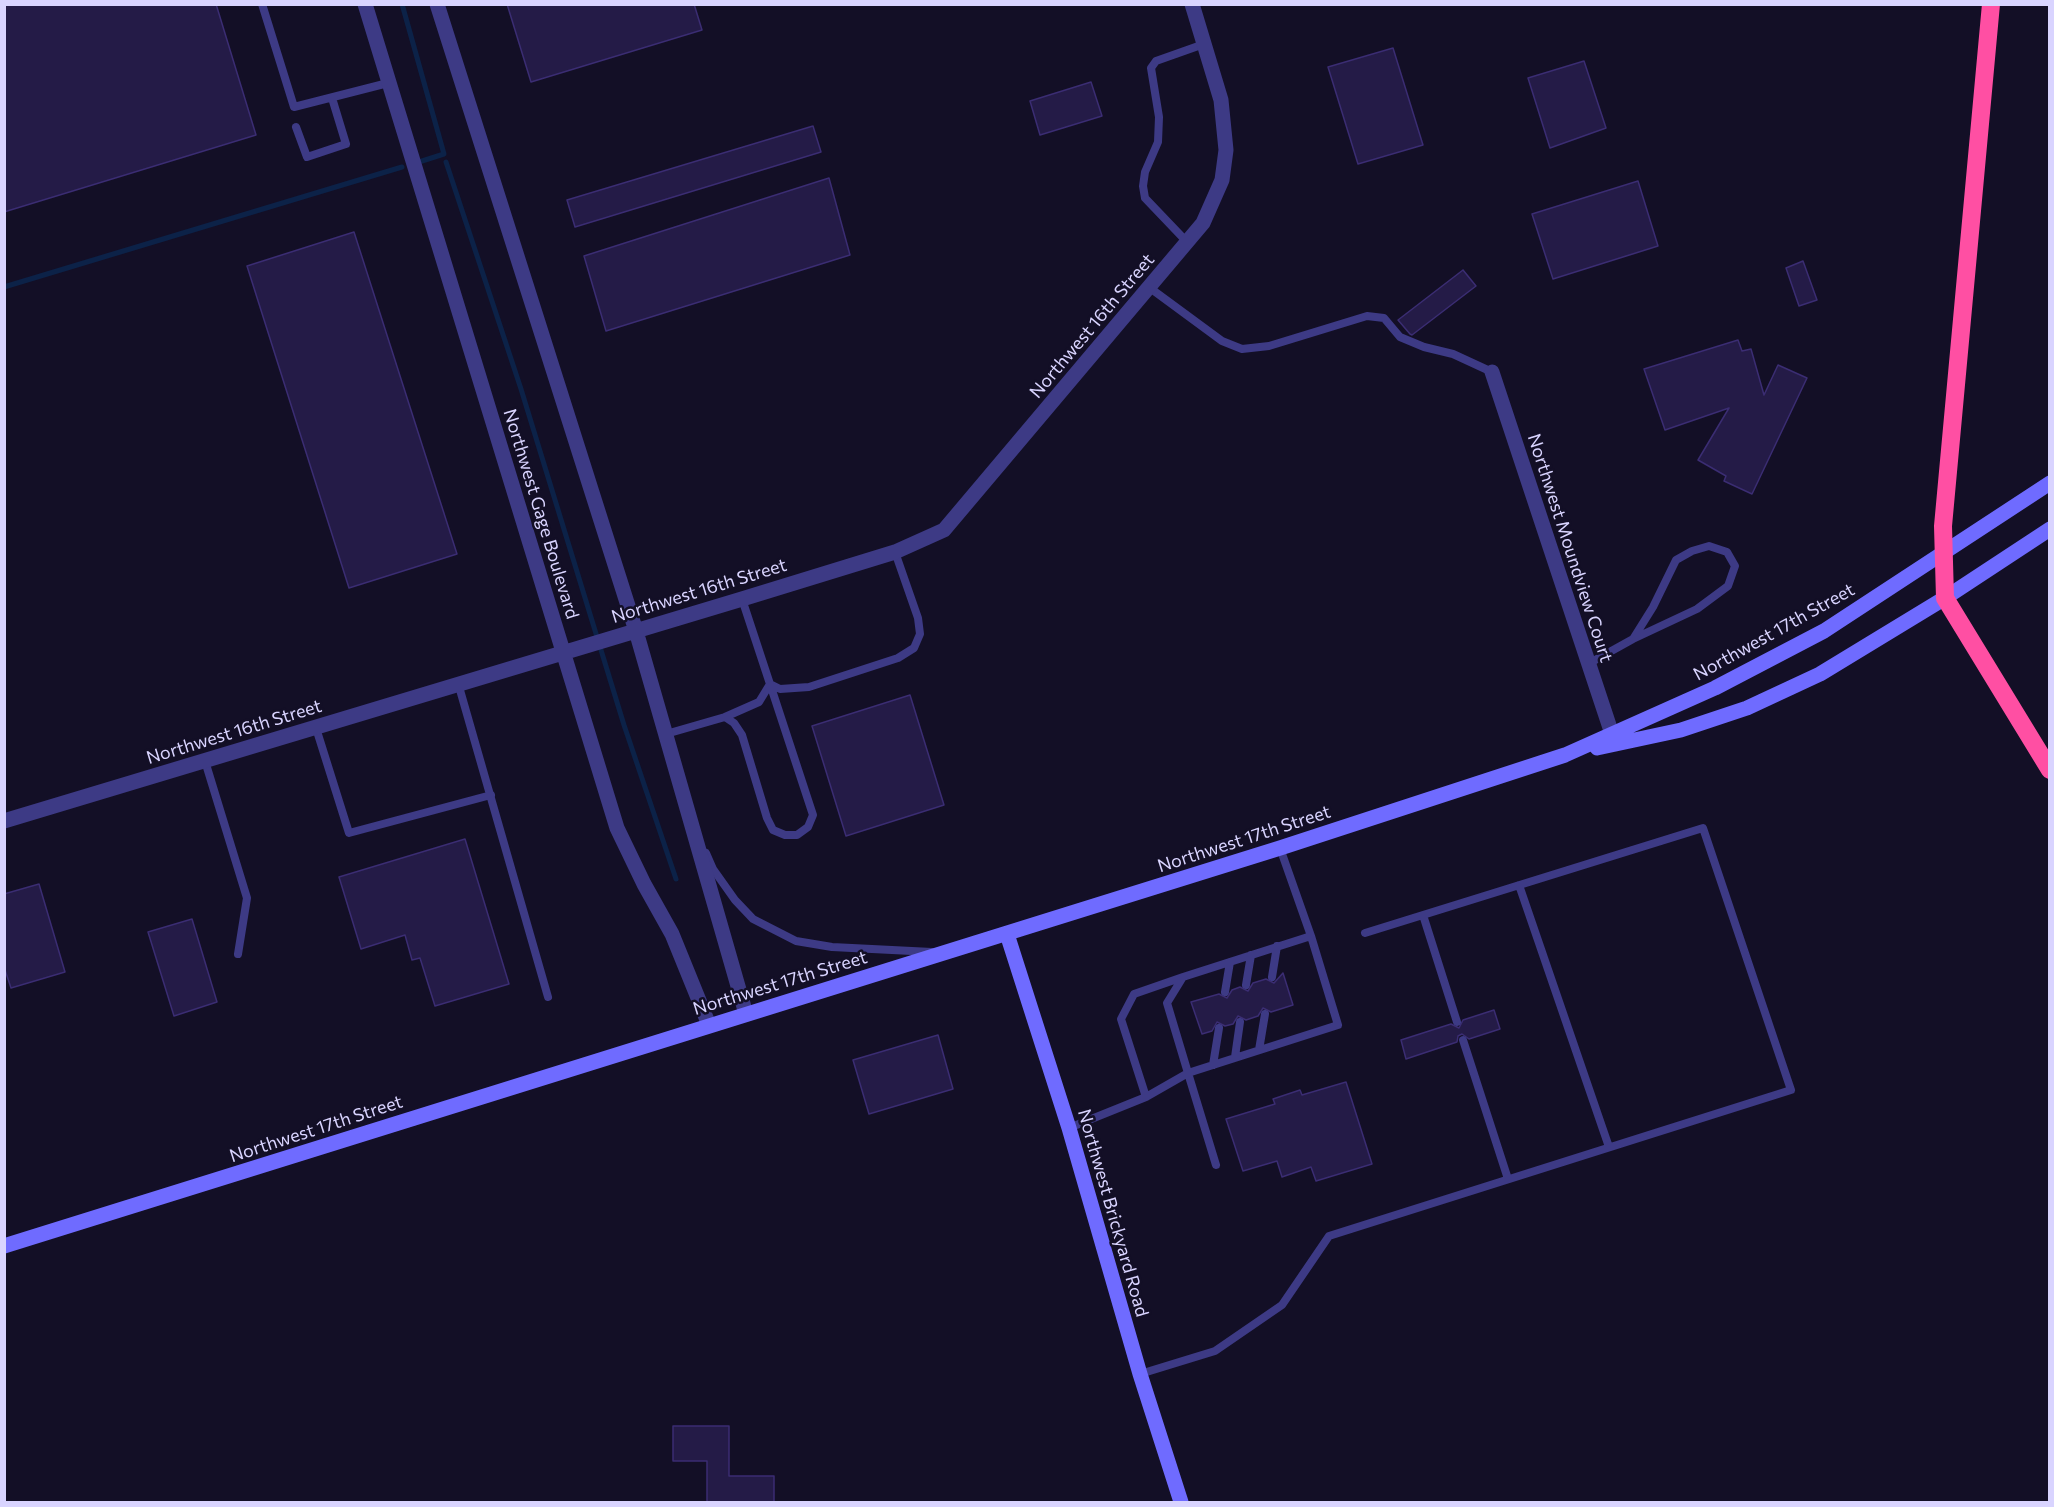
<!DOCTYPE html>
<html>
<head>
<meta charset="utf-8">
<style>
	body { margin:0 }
	#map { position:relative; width:2054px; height:1507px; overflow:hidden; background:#130f26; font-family:Commissioner,sans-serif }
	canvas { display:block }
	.frame { position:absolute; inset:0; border:6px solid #d9d4ff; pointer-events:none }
</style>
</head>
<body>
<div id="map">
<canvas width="2054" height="1507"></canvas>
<div class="frame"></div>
</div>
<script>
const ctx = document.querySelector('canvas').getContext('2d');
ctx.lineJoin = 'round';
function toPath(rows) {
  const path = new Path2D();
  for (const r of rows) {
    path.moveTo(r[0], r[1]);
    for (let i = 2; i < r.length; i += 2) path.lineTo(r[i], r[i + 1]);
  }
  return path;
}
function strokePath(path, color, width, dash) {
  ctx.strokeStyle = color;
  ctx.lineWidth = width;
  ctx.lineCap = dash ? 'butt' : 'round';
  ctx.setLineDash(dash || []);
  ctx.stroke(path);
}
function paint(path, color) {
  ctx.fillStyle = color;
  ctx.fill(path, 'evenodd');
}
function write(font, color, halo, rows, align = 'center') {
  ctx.font = font + ' Commissioner,sans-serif';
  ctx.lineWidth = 5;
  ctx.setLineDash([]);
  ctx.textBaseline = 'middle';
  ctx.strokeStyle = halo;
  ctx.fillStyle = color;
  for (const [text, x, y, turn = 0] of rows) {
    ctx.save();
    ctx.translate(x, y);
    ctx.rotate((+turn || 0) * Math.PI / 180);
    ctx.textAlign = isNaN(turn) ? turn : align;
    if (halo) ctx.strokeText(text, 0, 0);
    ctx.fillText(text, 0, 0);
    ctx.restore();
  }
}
strokePath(toPath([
	[402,4,444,154,422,161],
	[446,162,521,389,624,725,676,879],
	[4,287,402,167]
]), '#0c2248', 5);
const building = toPath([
	[4,4,216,4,256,135,4,212,4,4],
	[507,4,694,4,702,30,531,82,507,4],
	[1393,48,1423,145,1358,164,1328,67,1393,48],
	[1584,61,1606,128,1550,148,1528,78,1584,61],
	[1091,82,1102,116,1040,135,1030,101,1091,82],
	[813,126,821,152,575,227,567,200,813,126],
	[829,178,850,255,606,331,584,256,829,178],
	[1638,181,1658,246,1553,279,1532,214,1638,181],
	[354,232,457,554,349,588,247,266,354,232],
	[1803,261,1817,300,1799,306,1786,268,1803,261],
	[1463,270,1476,286,1412,335,1410,334,1398,320,1463,270],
	[1738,340,1742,351,1751,349,1764,395,1778,365,1807,378,1752,494,1724,481,1726,476,1698,460,1729,408,1665,430,1644,369,1738,340],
	[910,695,944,805,846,836,812,726,910,695],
	[465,839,509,984,435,1006,420,958,412,960,405,935,361,949,339,877,465,839],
	[39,884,65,972,11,988,4,967,4,894,39,884],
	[192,919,217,1002,174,1016,148,932,192,919],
	[1283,973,1293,1005,1271,1012,1263,1008,1258,1016,1246,1020,1238,1016,1233,1024,1225,1026,1217,1022,1212,1031,1202,1034,1191,1002,1219,994,1227,998,1232,990,1240,987,1248,991,1253,983,1266,979,1274,983,1283,973],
	[1494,1010,1500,1029,1469,1039,1462,1034,1458,1036,1457,1042,1406,1059,1401,1040,1451,1024,1459,1028,1463,1020,1494,1010],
	[938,1035,953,1089,869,1114,853,1060,938,1035],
	[1346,1082,1372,1164,1316,1181,1311,1167,1282,1177,1277,1161,1243,1171,1226,1119,1275,1104,1273,1099,1300,1090,1302,1095,1346,1082],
	[673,1426,729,1426,729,1476,774,1476,774,1503,707,1503,707,1461,673,1461,673,1426]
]);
paint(building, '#241b47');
strokePath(building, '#3b2d73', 1.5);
strokePath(toPath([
	[262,4,294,107,388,83],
	[296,127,307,157,346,144,332,98],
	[1187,242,1145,198,1143,186,1145,172,1158,142,1159,117,1151,68,1156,61,1204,44],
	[1150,288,1222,341,1242,349,1269,346,1367,316,1384,318,1400,337,1424,347,1453,354,1492,372],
	[742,599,770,684,780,689,809,687,898,658,914,648,920,634,918,618,895,552],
	[1588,664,1633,639,1697,609,1728,586,1735,566,1727,552,1709,546,1692,551,1676,560,1653,607,1633,639],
	[458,683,548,997],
	[725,717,759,702,770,684],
	[316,728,349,833,491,795],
	[666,734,725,717,734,723,742,735,767,818,773,830,785,835,797,835,808,827,813,815,770,684],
	[205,761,247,898,238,954],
	[1280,848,1311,936,1338,1025,1188,1073,1167,1003,1183,977,1311,936],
	[706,853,713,869,735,900,753,919,796,941,832,947,932,952],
	[1519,885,1609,1147],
	[1423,915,1457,1022],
	[1272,977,1277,946],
	[1246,985,1251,955],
	[1225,992,1230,962],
	[1463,1040,1508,1179],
	[1259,1050,1265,1014],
	[1235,1057,1240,1022],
	[1213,1065,1219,1028],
	[1146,1097,1121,1019,1134,994,1183,977],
	[1069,1128,1146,1097,1188,1073,1216,1165],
	[1140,1374,1215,1351,1282,1305,1329,1236,1791,1090,1703,828,1365,933]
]), '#3d3a85', 8);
strokePath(toPath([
	[365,4,617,828,644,884,672,934,709,1025],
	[437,4,636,631,746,1014],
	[1492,372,1612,734],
	[4,821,742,599,895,552,944,530,1203,223,1222,180,1226,150,1221,100,1192,4]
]), '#3d3a85', 15);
strokePath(toPath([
	[1597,748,1681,730,1747,708,1820,674,1945,598,2050,529],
	[1007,934,1069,1128,1140,1374,1181,1502],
	[4,1246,1280,848,1565,755,1715,688,1824,631,2050,483]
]), '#6f6bff', 15);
strokePath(toPath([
	[1991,4,1943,526,1945,598,2050,770]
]), '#ff4fa3', 18);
write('18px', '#d9d4ff', '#130f26', [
	["Northwest 16th Street",1092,326,-50],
	["Northwest Gage Boulevard",541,514,73],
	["Northwest Moundview Court",1570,548,72],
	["Northwest 16th Street",699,591,-17],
	["Northwest 17th Street",1774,632,-29],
	["Northwest 16th Street",234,732,-17],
	["Northwest 17th Street",1244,839,-18],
	["Northwest 17th Street",780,983,-17],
	["Northwest 17th Street",316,1129,-18],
	["Northwest Brickyard Road",1113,1213,74]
]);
</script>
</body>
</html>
